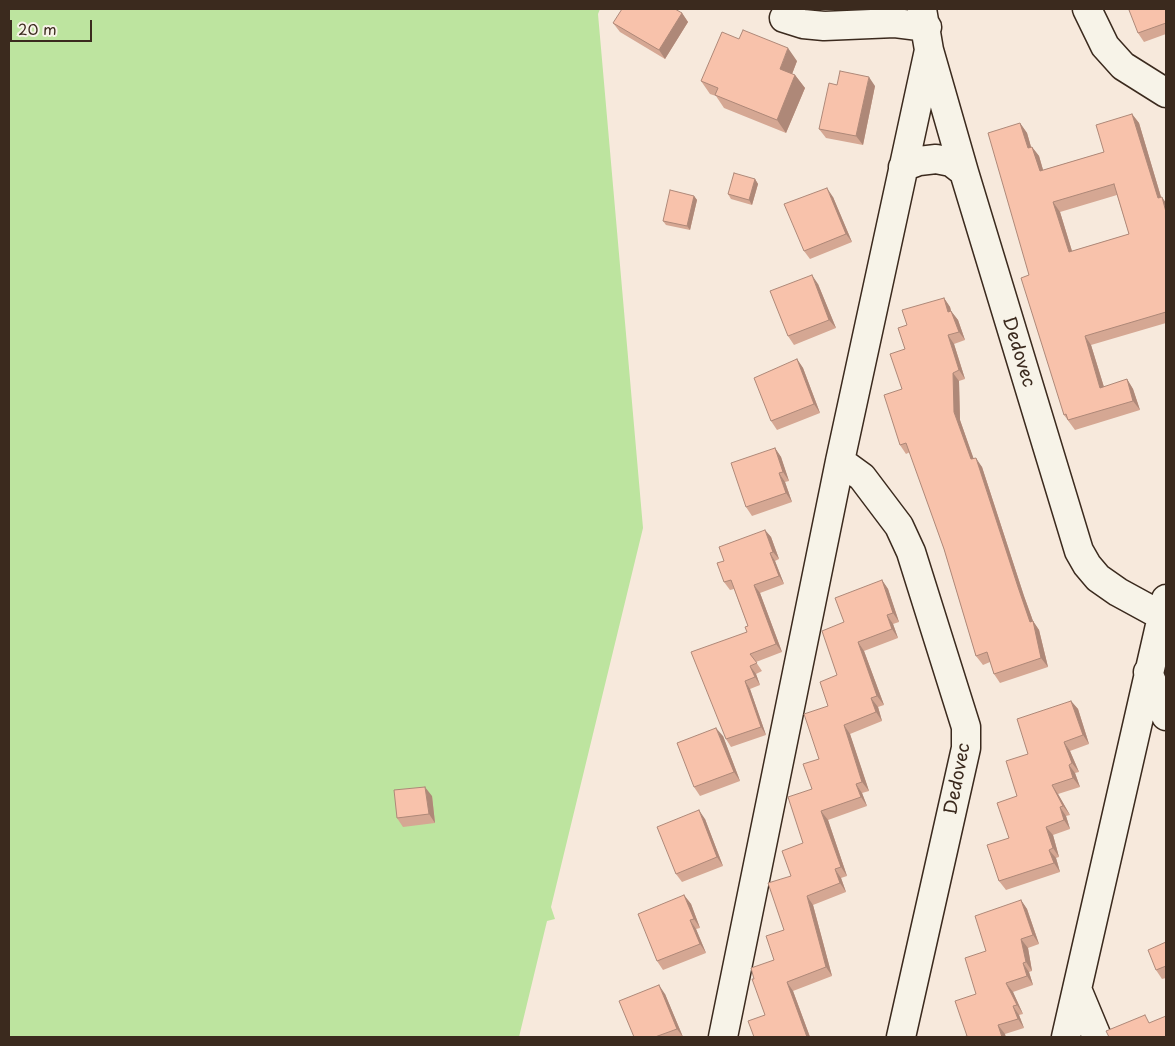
<!DOCTYPE html>
<html>
<head>
<meta charset="utf-8">
<style>
	body { margin:0 }
	#map { position:relative; width:1175px; height:1046px; overflow:hidden; background:#f7e9dc; font-family:"Playpen Sans",sans-serif }
	canvas { display:block }
	.frame { position:absolute; inset:0; border:10px solid #3b2a1e; pointer-events:none }
	.scale { position:absolute; left:10px; top:20px; width:82px; height:22px; box-sizing:border-box; border:2px solid #3b2a1e; border-top:0; padding-left:6px; font-size:15px; line-height:18px; white-space:nowrap; color:#3b2a1e; -webkit-text-stroke:4px #f7f3e8; paint-order:stroke }
</style>
</head>
<body>
<div id="map">
<canvas width="1175" height="1046"></canvas>
<div class="frame"></div>
<div class="scale">20 m</div>
</div>
<script>
const ctx = document.querySelector('canvas').getContext('2d');
ctx.lineJoin = 'round';
function paint(path, color) {
  ctx.fillStyle = color;
  ctx.fill(path, 'evenodd');
}
function toPath(rows) {
  const path = new Path2D();
  for (const r of rows) {
    path.moveTo(r[0], r[1]);
    for (let i = 2; i < r.length; i += 2) path.lineTo(r[i], r[i + 1]);
  }
  return path;
}
function strokePath(path, color, width, dash) {
  ctx.strokeStyle = color;
  ctx.lineWidth = width;
  ctx.lineCap = dash ? 'butt' : 'round';
  ctx.setLineDash(dash || []);
  ctx.stroke(path);
}
function write(font, color, halo, rows, align = 'center') {
  ctx.font = font + ' "Playpen Sans",sans-serif';
  ctx.lineWidth = 4;
  ctx.setLineDash([]);
  ctx.textBaseline = 'middle';
  ctx.strokeStyle = halo;
  ctx.fillStyle = color;
  for (const [text, x, y, turn = 0] of rows) {
    ctx.save();
    ctx.translate(x, y);
    ctx.rotate((+turn || 0) * Math.PI / 180);
    ctx.textAlign = isNaN(turn) ? turn : align;
    if (halo) ctx.strokeText(text, 0, 0);
    ctx.fillText(text, 0, 0);
    ctx.restore();
  }
}
paint(toPath([
	[9,9,600,9,598,14,643,528,551,907,555,919,547,921,519,1037,9,1037]
]), '#bde49f');
const street = toPath([
	[922,9,929,50,964,172,1079,551,1087,565,1098,578,1118,592,1162,616],
	[1087,9,1105,46,1123,66,1166,93],
	[784,18,803,24,824,26,895,23,927,27],
	[903,167,919,161,936,159,951,162,964,172],
	[840,461,862,477,899,526,911,552,966,727,966,748,901,1037],
	[1148,672,1166,716],
	[1077,989,1097,1037],
	[723,1037,840,461,929,50],
	[1066,1037,1166,599]
]);
strokePath(street, '#3b2a1e', 31);
strokePath(street, '#f7f3e8', 28);
paint(toPath([
	[1166,9,1166,34,1144,42,1138,33],
	[682,13,688,22,665,59,620,32,613,23],
	[797,61,792,74,795,75,805,88,786,133,724,108,716,96,710,94,701,81],
	[837,85,875,86,863,145,826,138,819,129],
	[1132,114,1139,123,1161,197,1166,203,1166,323,1091,345,1104,387,1127,379,1133,389,1140,410,1075,430,1064,415,1029,275,1020,123,1027,133,1031,147,1032,147,1039,156,1043,170,1104,152],
	[1117,195,1129,234,1072,251,1060,212],
	[755,179,758,184,752,205,731,199,728,194],
	[694,196,697,200,690,230,666,225,663,221],
	[833,197,852,242,810,259,804,251],
	[818,284,836,328,794,345,788,336],
	[944,298,950,307,951,311,958,320,965,340,954,344,965,379,959,381,960,420,973,458,982,467,1024,596,1033,621,1039,630,1048,667,1000,683,994,674,990,662,983,665,976,656,944,549,910,452,906,454,900,445,902,389,907,325],
	[797,359,803,368,820,413,777,430,771,421],
	[775,448,781,457,789,481,785,482,792,502,752,516,746,507],
	[765,530,771,537,779,559,775,561,784,584,760,593,782,652,756,662,762,671,756,674,760,685,750,689,766,735,731,747,726,739,748,626,734,589,730,590,724,582,724,561],
	[882,580,888,589,899,622,893,624,898,638,864,651,884,705,878,707,882,721,850,734,869,791,862,793,867,806,828,820,847,876,841,878,846,892,813,905,832,976,793,991,810,1037,754,1037,765,1015,754,979,774,960,784,930,791,876,803,843,812,789,819,759,837,675,844,622],
	[1071,701,1078,709,1089,744,1070,751,1079,772,1075,773,1080,787,1058,794,1070,815,1066,816,1070,829,1053,835,1059,857,1056,858,1060,872,1006,890,999,881,1009,838,1017,796,1028,754],
	[723,736,740,781,700,796,694,787],
	[432,796,435,823,403,827,397,818],
	[705,819,723,866,682,882,676,874],
	[684,895,691,904,700,928,696,929,706,953,663,970,657,961],
	[1021,900,1027,909,1039,944,1028,948,1032,971,1029,972,1033,985,1013,992,1023,1014,1019,1015,1024,1028,1005,1034,967,1036,986,951],
	[1166,942,1166,978,1162,979,1156,970],
	[665,994,683,1037,634,1037]
]), '#d5a793');
paint(toPath([
	[682,13,688,22,665,59,659,50],
	[788,48,797,61,789,82,780,69],
	[795,75,805,88,786,133,777,120],
	[869,77,875,86,863,145,856,136],
	[1132,114,1139,123,1164,207,1158,198],
	[1020,123,1027,133,1034,157,1028,148],
	[1032,147,1039,156,1046,180,1040,171],
	[755,179,758,184,752,205,749,200],
	[827,188,833,197,852,242,846,234],
	[694,196,697,200,690,230,687,226],
	[1162,197,1166,203,1166,212],
	[1053,202,1060,212,1075,261,1069,252],
	[812,275,818,284,836,328,829,320],
	[944,298,950,307,954,321,948,312],
	[951,311,958,320,965,340,959,332],
	[948,335,954,344,965,379,959,370],
	[1085,336,1091,345,1107,397,1100,388],
	[797,359,803,368,820,413,814,404],
	[953,373,959,381,960,420,977,468,971,459,954,412],
	[1127,379,1133,389,1140,410,1133,401],
	[775,448,781,457,789,481,783,472],
	[976,458,982,467,1024,596,1033,621,1039,630,1048,667,1041,658],
	[779,473,785,482,792,502,786,493],
	[765,530,771,537,779,559,773,552],
	[770,553,775,561,784,584,779,576],
	[882,580,888,589,899,622,893,613],
	[754,585,760,593,782,652,776,644],
	[887,615,893,624,898,638,892,629],
	[858,642,864,651,884,705,877,696],
	[750,666,756,674,760,685,755,677],
	[745,681,750,689,766,735,761,727],
	[871,698,878,707,882,721,876,712],
	[1071,701,1078,709,1089,744,1083,735],
	[844,725,850,734,869,791,862,782],
	[716,728,723,736,740,781,734,772],
	[1064,742,1070,751,1079,772,1072,763],
	[1069,765,1075,773,1080,787,1073,778],
	[856,784,862,793,867,806,861,797],
	[1052,785,1058,794,1070,815,1063,806],
	[425,787,432,796,435,823,429,814],
	[1060,807,1066,816,1070,829,1064,820],
	[699,810,705,819,723,866,717,857],
	[821,811,828,820,847,876,841,867],
	[1046,827,1053,835,1059,857,1053,848],
	[1049,850,1056,858,1060,872,1054,863],
	[835,869,841,878,846,892,840,883],
	[684,895,691,904,700,928,694,919],
	[807,896,813,905,832,976,826,967],
	[1021,900,1027,909,1039,944,1033,935],
	[690,920,696,929,706,953,700,944],
	[1021,939,1028,948,1032,971,1026,962],
	[1023,963,1029,972,1033,985,1027,976],
	[787,982,793,991,810,1037,807,1037],
	[1006,983,1013,992,1023,1014,1017,1005],
	[659,985,665,994,683,1037,677,1029],
	[1013,1006,1019,1015,1024,1028,1018,1019],
	[998,1025,1005,1034,1006,1037,1002,1037]
]), '#ae8878');
const building = toPath([
	[622,9,675,9,682,13,659,50,613,23,622,9],
	[1131,9,1166,9,1166,23,1138,33,1129,10,1131,9],
	[743,30,788,48,780,69,795,75,777,120,715,95,718,88,701,81,722,32,739,39,743,30],
	[840,71,869,77,856,136,819,129,829,83,837,85,840,71],
	[1132,114,1158,198,1162,197,1166,212,1166,312,1085,336,1100,388,1127,379,1133,401,1068,420,1066,414,1064,415,1021,278,1029,275,988,133,1020,123,1028,148,1032,147,1040,171,1104,152,1096,125,1132,114],
	[1114,184,1129,234,1069,252,1053,202,1114,184],
	[734,173,755,179,749,200,728,194,734,173],
	[827,188,846,234,804,251,784,204,827,188],
	[670,190,694,196,687,226,663,221,670,190],
	[812,275,829,320,788,336,770,291,812,275],
	[944,298,948,312,951,311,959,332,948,335,959,370,953,373,954,412,971,459,976,458,1018,587,1030,622,1033,621,1041,658,994,674,987,652,976,656,944,549,906,443,900,445,884,395,902,389,890,354,905,349,898,328,907,325,902,310,944,298],
	[797,359,814,404,771,421,754,378,797,359],
	[775,448,783,472,779,473,786,493,746,507,731,463,775,448],
	[765,530,773,552,770,553,779,576,754,585,776,644,750,654,757,663,750,666,755,677,745,681,761,727,726,739,691,652,747,632,745,627,748,626,731,580,724,582,717,563,724,561,719,547,765,530],
	[882,580,893,613,887,615,892,629,858,642,877,696,871,698,876,712,844,725,862,782,856,784,861,797,821,811,841,867,835,869,840,883,807,896,826,967,787,982,807,1037,754,1037,748,1021,765,1015,752,979,754,979,751,968,774,960,766,936,784,930,768,883,791,876,782,851,803,843,788,797,812,789,803,764,819,759,804,714,828,706,820,682,837,675,822,631,844,622,835,598,882,580],
	[1071,701,1083,735,1064,742,1072,763,1069,765,1073,778,1052,785,1063,806,1060,807,1064,820,1046,827,1053,848,1049,850,1054,863,999,881,987,845,1009,838,997,803,1017,796,1006,761,1028,754,1017,719,1071,701],
	[716,728,734,772,694,787,677,743,716,728],
	[425,787,429,814,397,818,394,790,425,787],
	[699,810,717,857,676,874,657,827,699,810],
	[684,895,694,919,690,920,700,944,657,961,638,914,684,895],
	[1021,900,1033,935,1021,939,1026,962,1023,963,1027,976,1006,983,1017,1005,1013,1006,1018,1019,998,1025,1002,1037,963,1037,967,1036,955,1001,976,994,965,958,986,951,975,916,1021,900],
	[1166,942,1166,966,1156,970,1148,950,1166,942],
	[659,985,677,1029,655,1037,634,1037,619,1001,659,985],
	[1145,1015,1149,1023,1166,1016,1166,1037,1109,1037,1106,1031,1145,1015]
]);
paint(building, '#f8c2ab');
strokePath(building, '#ae8878', 1);
write('18px', '#3b2a1e', '#f7f3e8', [
	["Dedovec",1018,352,73],
	["Dedovec",958,779,-79]
]);
</script>
</body>
</html>
